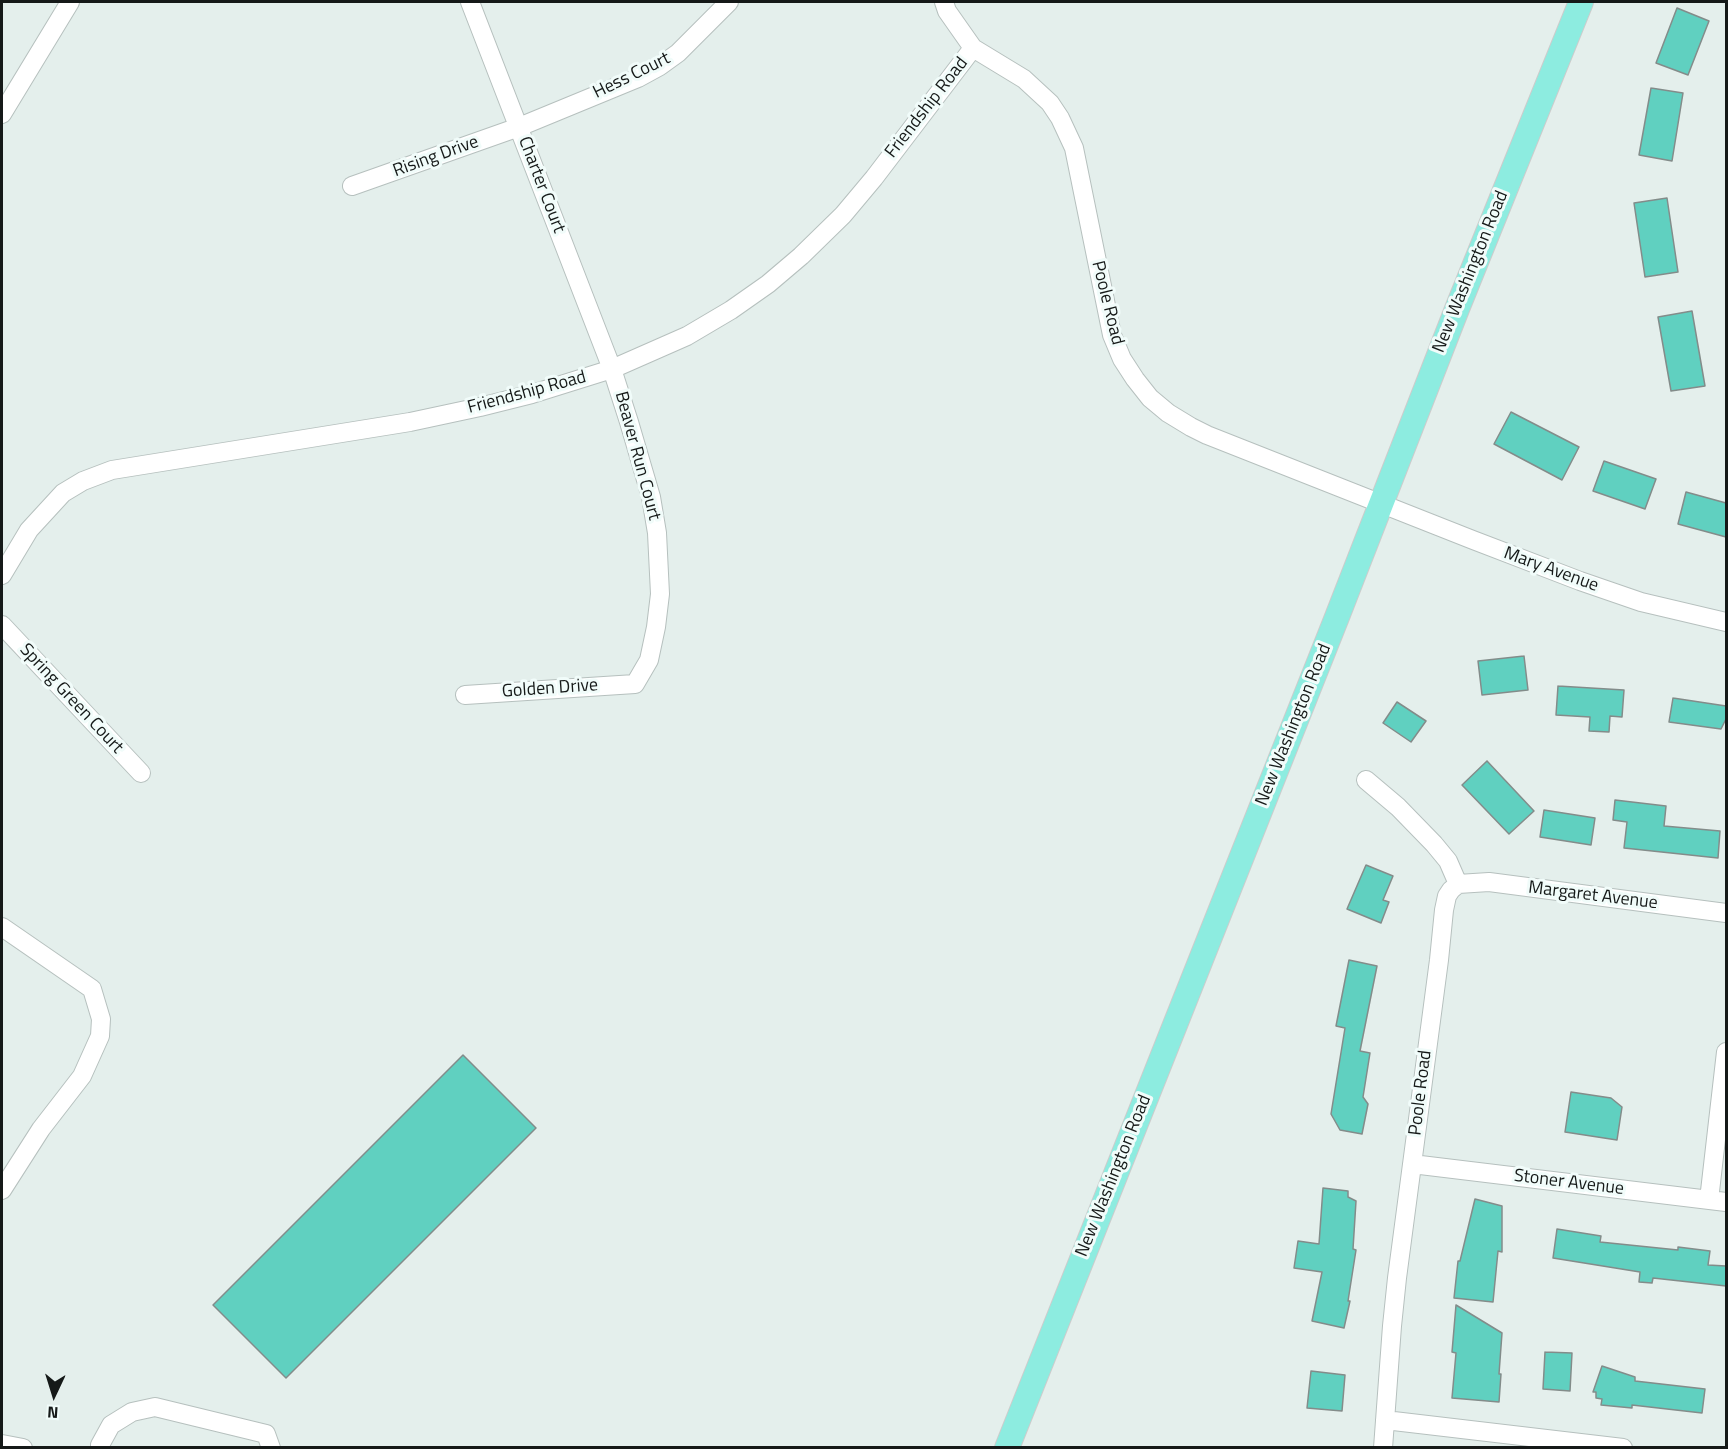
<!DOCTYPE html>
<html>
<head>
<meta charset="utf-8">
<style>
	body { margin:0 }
	#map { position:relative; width:1728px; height:1449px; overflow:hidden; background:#e4efec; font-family:"Titillium Web",sans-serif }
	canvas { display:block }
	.frame { position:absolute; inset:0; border:3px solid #151918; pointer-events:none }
	.north { position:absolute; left:24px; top:1365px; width:60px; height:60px; -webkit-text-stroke:4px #f1fcfa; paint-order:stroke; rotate:184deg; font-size:16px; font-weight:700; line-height:24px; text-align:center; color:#151918 }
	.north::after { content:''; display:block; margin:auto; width:21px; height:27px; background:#151918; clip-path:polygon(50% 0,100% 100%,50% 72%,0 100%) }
</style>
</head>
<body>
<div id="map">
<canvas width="1728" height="1449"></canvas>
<div class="frame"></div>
<div class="north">N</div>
</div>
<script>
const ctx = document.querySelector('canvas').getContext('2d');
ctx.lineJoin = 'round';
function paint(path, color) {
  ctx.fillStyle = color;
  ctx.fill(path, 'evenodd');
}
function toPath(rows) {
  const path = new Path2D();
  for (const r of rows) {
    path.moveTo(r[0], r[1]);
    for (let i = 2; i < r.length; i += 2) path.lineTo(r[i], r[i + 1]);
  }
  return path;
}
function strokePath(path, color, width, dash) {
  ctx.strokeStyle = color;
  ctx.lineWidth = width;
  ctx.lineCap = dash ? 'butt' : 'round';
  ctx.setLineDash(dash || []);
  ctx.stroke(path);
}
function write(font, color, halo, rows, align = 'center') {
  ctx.font = font + ' "Titillium Web",sans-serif';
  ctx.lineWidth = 6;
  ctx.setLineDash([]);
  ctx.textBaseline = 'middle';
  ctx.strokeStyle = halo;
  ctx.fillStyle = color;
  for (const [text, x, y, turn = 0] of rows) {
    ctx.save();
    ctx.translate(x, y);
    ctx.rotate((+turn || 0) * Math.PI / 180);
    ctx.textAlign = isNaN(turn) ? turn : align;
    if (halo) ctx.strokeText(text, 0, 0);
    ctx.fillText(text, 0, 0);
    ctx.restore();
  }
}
const building = toPath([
	[1677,8,1709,21,1688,75,1656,63,1677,8],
	[1651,88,1683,93,1672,161,1639,155,1651,88],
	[1667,198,1678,272,1645,277,1634,203,1667,198],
	[1692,311,1705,386,1671,391,1658,317,1692,311],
	[1511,412,1579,447,1562,480,1494,444,1511,412],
	[1604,461,1656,479,1645,509,1593,491,1604,461],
	[1686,492,1726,503,1726,537,1678,524,1686,492],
	[1524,656,1528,690,1482,695,1478,661,1524,656],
	[1558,686,1624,690,1622,717,1610,716,1609,732,1589,731,1590,717,1556,715,1558,686],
	[1673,698,1726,706,1726,719,1721,729,1669,722,1673,698],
	[1397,702,1426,721,1411,742,1383,723,1397,702],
	[1487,761,1534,811,1509,834,1462,785,1487,761],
	[1615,800,1666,806,1664,826,1720,831,1718,858,1624,848,1627,822,1613,820,1615,800],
	[1544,810,1595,818,1591,845,1540,837,1544,810],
	[1366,865,1393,876,1383,900,1389,902,1381,923,1347,909,1366,865],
	[1349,960,1377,966,1360,1051,1370,1053,1363,1097,1368,1104,1362,1134,1340,1130,1331,1114,1345,1028,1336,1026,1349,960],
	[463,1055,536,1128,286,1378,213,1305,463,1055],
	[1571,1092,1611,1098,1622,1107,1617,1140,1565,1132,1571,1092],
	[1323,1188,1348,1191,1348,1197,1356,1201,1353,1249,1356,1250,1348,1301,1350,1301,1344,1328,1312,1321,1322,1272,1294,1268,1298,1241,1319,1244,1323,1188],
	[1475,1199,1502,1206,1502,1252,1498,1251,1493,1302,1454,1298,1458,1261,1460,1261,1475,1199],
	[1557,1229,1601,1236,1600,1242,1678,1250,1678,1247,1710,1251,1708,1265,1726,1266,1726,1286,1653,1278,1652,1283,1639,1282,1640,1272,1553,1258,1557,1229],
	[1456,1305,1502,1333,1499,1374,1501,1374,1499,1402,1452,1398,1456,1353,1452,1352,1456,1305],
	[1545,1352,1572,1353,1570,1391,1543,1389,1545,1352],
	[1602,1366,1635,1377,1635,1381,1705,1389,1702,1413,1632,1405,1632,1408,1601,1405,1602,1399,1596,1398,1596,1392,1593,1392,1602,1366],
	[1311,1371,1345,1375,1342,1411,1307,1408,1311,1371]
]);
paint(building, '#60d0c0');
strokePath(building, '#838c8a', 1.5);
const minor = toPath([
	[944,2,947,11,973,48,1024,79,1050,103,1060,118,1074,148,1112,335,1122,359,1135,379,1150,398,1168,413,1191,427,1207,435,1473,540,1580,581,1641,602,1726,622],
	[2,114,70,2],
	[352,186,519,127,638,78,660,66,678,53,729,2],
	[2,575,29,530,63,493,83,481,112,470,410,422,480,407,532,394,612,369,687,336,731,310,768,284,801,256,843,215,874,178,973,48],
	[2,625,141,773],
	[465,695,635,684,649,660,656,627,660,594,657,533,651,497,629,422,612,369,470,2],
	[1366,780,1398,807,1434,844,1448,861,1458,884],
	[1458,884,1489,882,1726,913],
	[2,927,92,989,101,1019,100,1036,82,1076,41,1129,2,1190],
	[1412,1164,1726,1202],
	[1709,1200,1726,1052],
	[1385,1420,1623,1448],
	[2,1444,23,1448],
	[101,1448,100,1445,111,1425,132,1412,155,1407,266,1434,271,1448],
	[1383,1448,1392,1326,1397,1278,1439,960,1444,910,1447,896,1451,890,1458,884]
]);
const major = toPath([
	[1007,1448,1337,617,1457,309,1581,2]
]);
strokePath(minor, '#b6c0be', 20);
strokePath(major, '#ccc', 26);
strokePath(minor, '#fff', 18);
strokePath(major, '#8dece0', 24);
write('18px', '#151918', '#f1fcfa', [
	["Hess Court",632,76,-26],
	["Friendship Road",927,108,-52],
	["Rising Drive",436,157,-20],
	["Charter Court",541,185,69],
	["New Washington Road",1471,272,-68],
	["Poole Road",1107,303,76],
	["Friendship Road",527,393,-15],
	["Beaver Run Court",637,456,75],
	["Mary Avenue",1551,570,20],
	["Golden Drive",550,689,-4],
	["Spring Green Court",71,699,47],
	["New Washington Road",1294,725,-68],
	["Margaret Avenue",1593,896,7],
	["Poole Road",1421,1093,-83],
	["New Washington Road",1114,1176,-68],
	["Stoner Avenue",1569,1183,7]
]);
</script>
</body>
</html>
